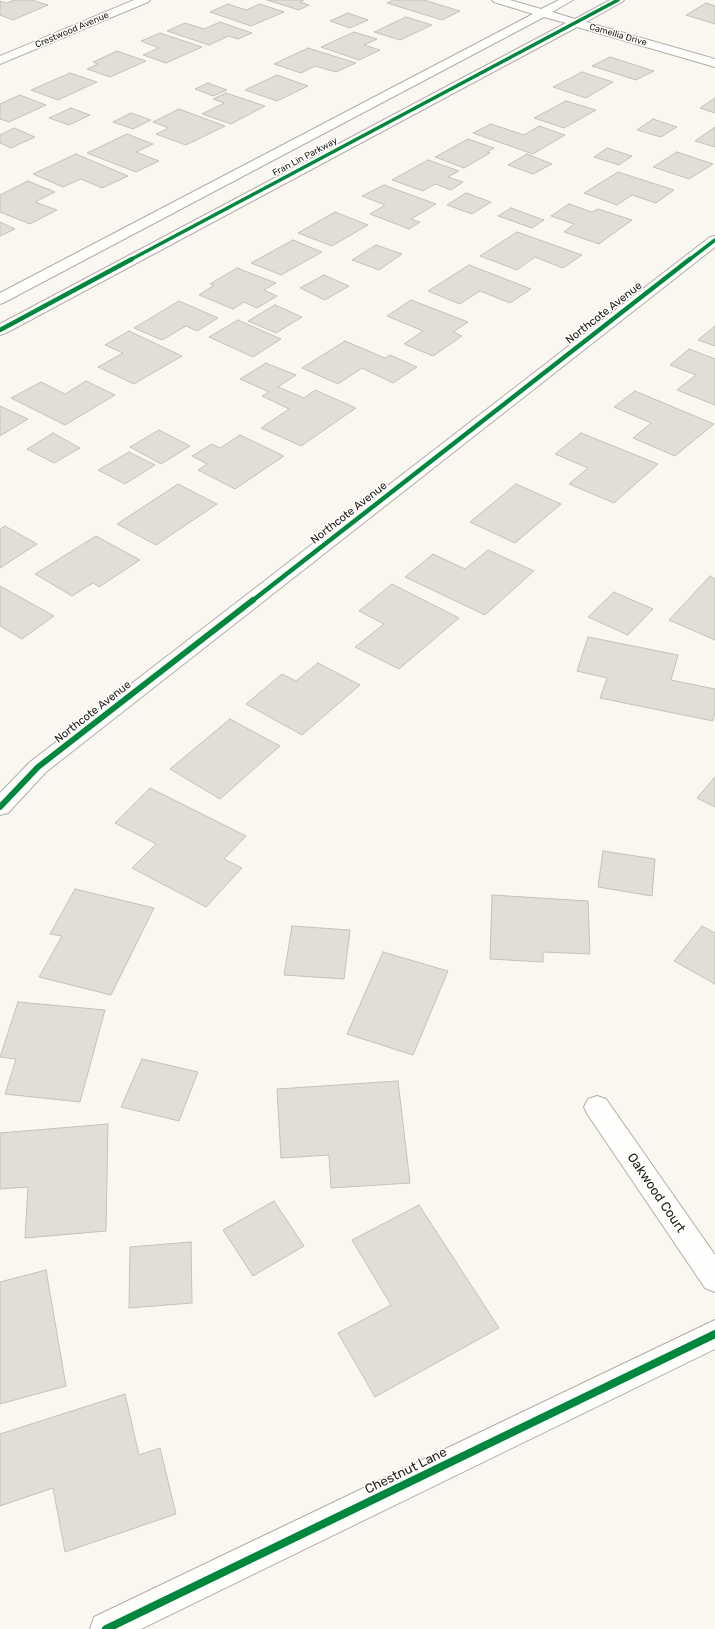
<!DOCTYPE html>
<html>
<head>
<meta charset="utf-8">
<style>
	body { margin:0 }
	canvas { display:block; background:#faf6f0 }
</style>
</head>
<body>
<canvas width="715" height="1629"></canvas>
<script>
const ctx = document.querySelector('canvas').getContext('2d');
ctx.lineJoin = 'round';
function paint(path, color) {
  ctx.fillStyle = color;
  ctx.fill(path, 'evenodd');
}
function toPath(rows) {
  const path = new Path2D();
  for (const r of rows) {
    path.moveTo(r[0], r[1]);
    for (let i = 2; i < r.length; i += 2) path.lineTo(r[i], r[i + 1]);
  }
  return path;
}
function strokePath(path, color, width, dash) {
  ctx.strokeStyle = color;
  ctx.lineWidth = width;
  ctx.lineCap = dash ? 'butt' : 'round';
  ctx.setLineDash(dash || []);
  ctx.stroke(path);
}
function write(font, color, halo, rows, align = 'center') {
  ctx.font = font + ' Rubik,sans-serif';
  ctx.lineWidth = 3;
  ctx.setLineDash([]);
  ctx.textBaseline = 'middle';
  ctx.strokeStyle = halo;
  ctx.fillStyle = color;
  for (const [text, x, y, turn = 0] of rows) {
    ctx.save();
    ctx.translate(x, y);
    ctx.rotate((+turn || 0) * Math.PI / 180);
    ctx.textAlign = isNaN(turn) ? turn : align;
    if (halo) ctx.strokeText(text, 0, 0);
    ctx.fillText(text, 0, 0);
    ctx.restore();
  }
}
const building = toPath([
	[15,0,32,0,48,5,13,20,0,15,0,1,6,3,15,0],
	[267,0,304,0,300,2,309,5,299,10,267,0],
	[393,0,424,0,460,11,442,20,387,3,393,0],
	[706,3,715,6,715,24,686,15,706,3],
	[228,4,246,10,260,4,284,12,251,26,210,12,228,4],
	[348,13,368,20,350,28,330,21,348,13],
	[406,17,432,25,400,40,374,32,406,17],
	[220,22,252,33,238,39,229,36,209,45,167,31,185,23,204,29,220,22],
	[354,32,377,39,364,45,380,50,359,60,321,47,354,32],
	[160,33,202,47,166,63,143,55,159,48,141,41,160,33],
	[308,48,356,63,336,72,315,66,301,73,274,64,308,48],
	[117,51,146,61,110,77,87,69,98,64,93,62,117,51],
	[610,57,654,71,636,80,592,66,610,57],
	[582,72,613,82,586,98,553,87,582,72],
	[70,73,97,82,58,100,31,90,70,73],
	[277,75,308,86,277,101,245,90,277,75],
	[208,83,227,90,213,96,195,89,208,83],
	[226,93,265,106,231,124,202,114,224,103,213,99,226,93],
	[20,95,46,105,9,122,0,119,0,104,20,95],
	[715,98,715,113,700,108,715,98],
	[566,101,596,110,564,128,534,118,566,101],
	[71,108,90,115,69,125,49,118,71,108],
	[179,109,225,126,186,145,156,134,169,128,153,122,179,109],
	[131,113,151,120,133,129,113,122,131,113],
	[653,119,677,127,661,137,637,130,653,119],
	[491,124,524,135,539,126,565,135,533,154,473,133,491,124],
	[715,127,715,147,695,141,715,127],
	[14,128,35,137,11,148,0,143,0,135,14,128],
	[127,134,153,144,136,152,159,161,136,172,87,153,127,134],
	[468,139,494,148,487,152,490,153,464,168,435,157,468,139],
	[607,148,632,156,619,165,594,157,607,148],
	[677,152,713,164,689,179,653,167,677,152],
	[76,154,128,176,102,188,81,179,63,187,33,174,76,154],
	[527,154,552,164,533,174,508,165,527,154],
	[428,160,459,171,448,177,463,182,451,190,435,184,423,191,392,180,428,160],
	[618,172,674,190,656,203,632,195,617,205,584,193,618,172],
	[28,181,55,192,35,202,57,210,30,224,0,212,0,195,28,181],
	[384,185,436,204,411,219,420,222,409,229,370,214,385,205,362,196,384,185],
	[466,193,491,202,472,214,447,205,466,193],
	[569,204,592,212,598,209,632,220,599,244,564,232,574,224,551,216,569,204],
	[511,208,544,220,532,228,498,216,511,208],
	[335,212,368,225,332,246,298,233,335,212],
	[0,222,15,229,0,236,0,222],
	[517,232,582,255,563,268,535,257,517,270,480,256,517,232],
	[293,240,322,252,281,275,251,263,293,240],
	[376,245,402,254,379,270,352,260,376,245],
	[469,265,531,289,510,303,480,291,460,304,428,291,469,265],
	[237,268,276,283,264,290,277,296,257,308,244,302,233,309,199,295,214,285,210,284,237,268],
	[324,275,349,286,325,300,300,288,324,275],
	[411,300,468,322,453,332,462,336,433,356,404,344,423,331,387,316,411,300],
	[179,301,218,318,197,331,186,326,162,340,134,328,179,301],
	[275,305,302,317,276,333,248,321,275,305],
	[238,320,281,339,253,357,209,337,238,320],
	[715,326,715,346,698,340,715,326],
	[129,331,182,356,134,384,98,367,123,353,105,345,129,331],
	[345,341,385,358,390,355,417,367,393,383,362,368,338,384,302,368,345,341],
	[689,349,715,359,715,405,677,390,696,375,670,365,689,349],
	[266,363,296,375,278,387,304,398,315,390,356,408,301,446,261,428,289,409,262,396,269,392,240,379,266,363],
	[86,381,115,395,65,425,11,398,41,382,65,394,86,381],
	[635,391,714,424,675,456,633,438,651,423,614,407,635,391],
	[0,406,28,419,0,436,0,406],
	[159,430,190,446,161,464,130,447,159,430],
	[53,433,80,448,54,463,27,449,53,433],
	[581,433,658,464,614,503,569,484,588,468,555,454,581,433],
	[240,435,284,456,235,489,198,470,207,464,192,456,212,444,220,448,240,435],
	[129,452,155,465,125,484,98,470,129,452],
	[178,484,217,504,156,545,117,524,178,484],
	[516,484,561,504,515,543,470,522,516,484],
	[5,526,37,544,0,568,0,529,5,526],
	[96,536,140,560,99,587,93,583,72,596,35,574,96,536],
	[488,550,534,571,485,615,405,577,433,554,465,569,488,550],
	[710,576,715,579,715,640,669,620,710,576],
	[392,584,459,618,399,669,355,647,384,624,359,611,392,584],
	[0,586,54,616,22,639,0,626,0,586],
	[614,592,653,609,628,635,588,617,614,592],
	[588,637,678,655,671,680,715,689,715,712,713,721,600,698,607,678,577,671,588,637],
	[318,663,360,685,302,735,246,704,282,674,296,681,318,663],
	[230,719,280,746,220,799,170,769,230,719],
	[715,777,715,807,697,798,715,777],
	[150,788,246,836,224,859,242,868,206,907,132,868,156,844,115,823,150,788],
	[603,851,655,859,652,896,598,887,603,851],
	[75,889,154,908,111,995,39,977,62,936,50,934,75,889],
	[492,895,588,901,590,954,543,952,543,962,490,959,492,895],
	[292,926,350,930,344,979,284,975,292,926],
	[702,926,715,933,715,984,674,961,702,926],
	[383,952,448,971,413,1055,347,1034,383,952],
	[18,1002,105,1010,80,1102,5,1094,16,1059,0,1057,18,1002],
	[142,1059,198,1072,179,1121,121,1107,142,1059],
	[398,1081,410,1183,331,1188,329,1155,281,1158,277,1089,398,1081],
	[108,1124,106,1231,25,1238,28,1187,0,1189,0,1133,108,1124],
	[274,1201,304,1246,253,1276,223,1230,274,1201],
	[419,1205,499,1328,375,1397,338,1333,391,1305,352,1240,419,1205],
	[191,1242,192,1303,129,1308,130,1247,191,1242],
	[46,1270,66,1386,0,1404,0,1282,46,1270],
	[125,1394,139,1455,160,1448,176,1514,65,1552,53,1488,0,1506,0,1434,125,1394]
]);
paint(building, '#e2ddd5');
strokePath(building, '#c6c1ba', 1);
const minor = toPath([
	[134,0,150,0,148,2,0,64,0,56,134,0],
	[492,0,510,0,541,9,559,0,573,0,552,12,575,19,610,0,624,0,622,2,586,22,715,59,715,67,577,27,6,333,0,335,0,324,566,23,544,17,5,302,0,304,0,293,533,14,494,2,492,0],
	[715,236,715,247,46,772,8,813,0,815,0,793,30,762,710,237,715,236],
	[597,1096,606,1099,715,1255,715,1292,705,1288,588,1115,584,1107,588,1099,597,1096],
	[715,1320,715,1349,141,1629,90,1629,94,1617,715,1320]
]);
strokePath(minor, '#b3aea7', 2);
paint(minor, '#fefefd');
strokePath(toPath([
	[130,260,618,0],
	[689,260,715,240]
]), '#00873e', 3.5);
strokePath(toPath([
	[0,330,132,259],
	[252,601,690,259]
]), '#00873e', 4.5);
strokePath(toPath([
	[0,807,38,767,253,600]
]), '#00873e', 6);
strokePath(toPath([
	[106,1629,715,1334]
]), '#00873e', 8);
write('9px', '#1f1910', '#fff', [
	["Crestwood Avenue",72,30,-23],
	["Camellia Drive",618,35,16],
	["Fran Lin Parkway",305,157,-28]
]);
write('11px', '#1f1910', '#fff', [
	["Northcote Avenue",604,313,-38],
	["Northcote Avenue",349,513,-38],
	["Northcote Avenue",93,712,-38]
]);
write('13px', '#1f1910', '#fff', [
	["Oakwood Court",656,1193,56],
	["Chestnut Lane",406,1471,-26]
]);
</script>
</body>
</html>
